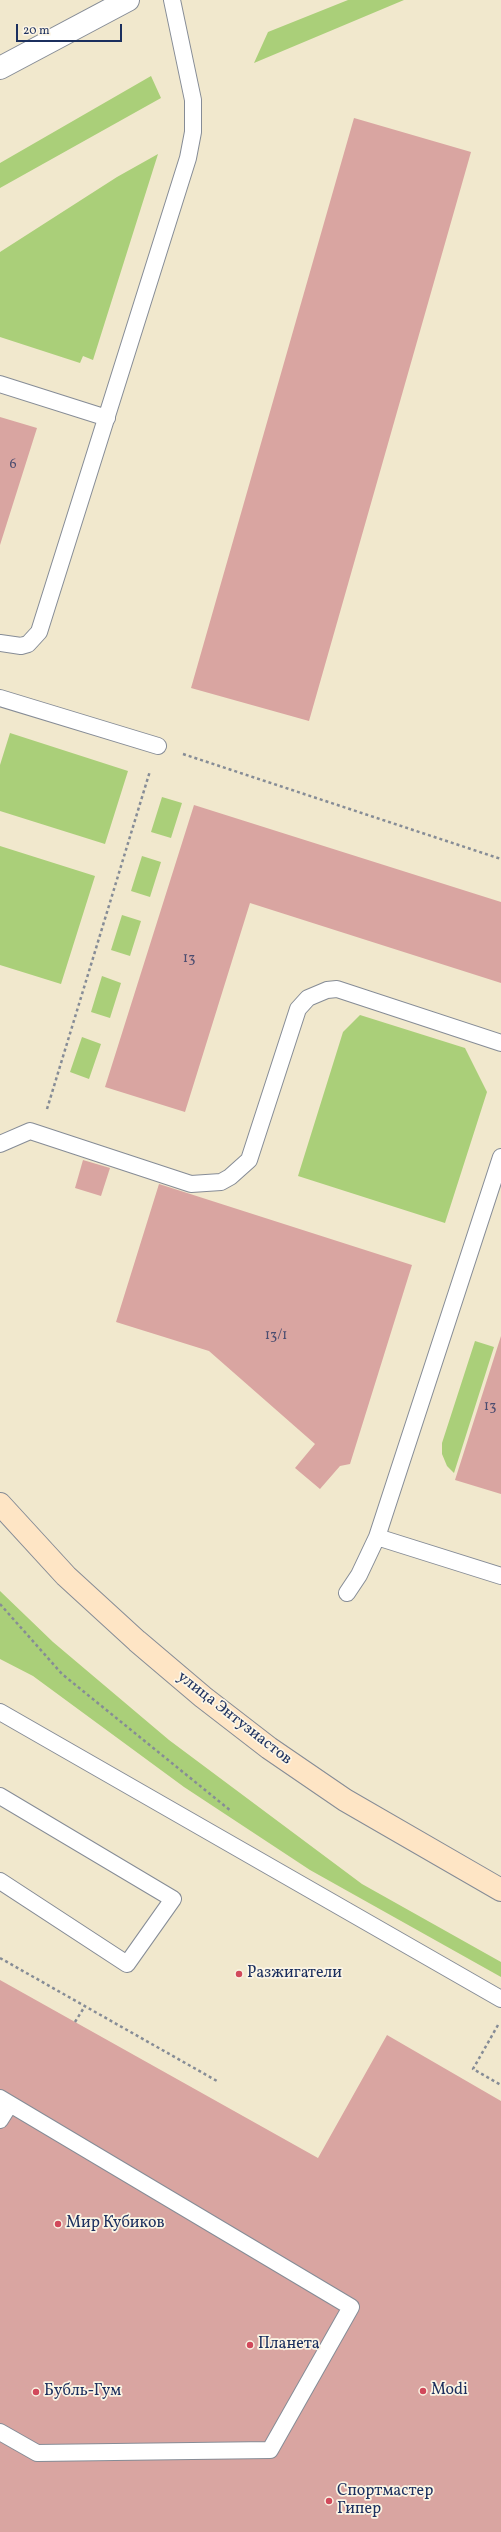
<!DOCTYPE html>
<html>
<head>
<meta charset="utf-8">
<style>
	body { margin:0 }
	#map { position:relative; width:501px; height:2532px; overflow:hidden; background:#f1e8cd; font-family:Vollkorn,serif }
	canvas { display:block }
	.scale { position:absolute; left:16px; top:24px; width:106px; height:18px; box-sizing:border-box; border:2px solid #1b2f5e; border-top:0; padding-left:5px; font-size:12px; line-height:14px; white-space:nowrap; color:#1b2f5e; -webkit-text-stroke:3px #fcf5e5; paint-order:stroke }
</style>
</head>
<body>
<div id="map">
<canvas width="501" height="2532"></canvas>
<div class="scale">20 m</div>
</div>
<script>
const ctx = document.querySelector('canvas').getContext('2d');
ctx.lineJoin = 'round';
function paint(path, color) {
  ctx.fillStyle = color;
  ctx.fill(path, 'evenodd');
}
function toPath(rows) {
  const path = new Path2D();
  for (const r of rows) {
    path.moveTo(r[0], r[1]);
    for (let i = 2; i < r.length; i += 2) path.lineTo(r[i], r[i + 1]);
  }
  return path;
}
function strokePath(path, color, width, dash) {
  ctx.strokeStyle = color;
  ctx.lineWidth = width;
  ctx.lineCap = dash ? 'butt' : 'round';
  ctx.setLineDash(dash || []);
  ctx.stroke(path);
}
function write(font, color, halo, rows, align = 'center') {
  ctx.font = font + ' Vollkorn,serif';
  ctx.lineWidth = 3.5;
  ctx.setLineDash([]);
  ctx.textBaseline = 'middle';
  ctx.strokeStyle = halo;
  ctx.fillStyle = color;
  for (const [text, x, y, turn = 0] of rows) {
    ctx.save();
    ctx.translate(x, y);
    ctx.rotate((+turn || 0) * Math.PI / 180);
    ctx.textAlign = isNaN(turn) ? turn : align;
    if (halo) ctx.strokeText(text, 0, 0);
    ctx.fillText(text, 0, 0);
    ctx.restore();
  }
}
paint(toPath([
	[348,0,404,0,254,63,268,32],
	[151,76,161,98,0,188,0,163],
	[158,154,93,360,83,356,80,363,0,337,0,252,117,177],
	[10,733,128,771,105,844,0,811,0,765],
	[162,797,182,803,171,838,151,832],
	[0,846,95,876,61,984,0,965],
	[142,856,161,862,150,897,131,891],
	[122,915,141,921,130,956,111,950],
	[102,976,121,983,110,1018,91,1012],
	[360,1015,465,1048,487,1092,445,1223,298,1176,343,1032],
	[82,1037,101,1044,89,1079,70,1072],
	[475,1341,494,1347,454,1473,447,1466,442,1454,442,1443],
	[0,1591,53,1642,169,1740,362,1884,501,1962,501,1977,310,1870,184,1787,33,1676,0,1659]
]), '#aacf79');
paint(toPath([
	[354,118,471,152,309,721,191,688],
	[0,417,37,428,0,545],
	[194,805,501,902,501,983,250,903,185,1112,105,1087],
	[83,1160,110,1168,101,1196,75,1188],
	[159,1184,412,1265,350,1464,340,1466,320,1489,295,1468,315,1444,209,1351,116,1322],
	[501,1336,501,1494,455,1480],
	[0,1980,318,2158,387,2035,501,2101,501,2532,0,2532]
]), '#d9a5a1');
const lane = toPath([
	[0,384,107,418],
	[0,643,21,646,28,644,39,632,188,158,193,132,193,100,172,0],
	[0,698,158,746],
	[0,1144,30,1131,191,1184,221,1182,230,1177,249,1160,298,1009,308,998,327,990,337,989,501,1043],
	[377,1537,501,1576],
	[347,1593,359,1575,377,1537,501,1157],
	[0,1712,501,1999],
	[0,1796,173,1899,127,1964,0,1881],
	[0,2098,351,2307,270,2450,37,2453,0,2432],
	[0,2120,10,2104]
]);
const street = toPath([
	[0,68,128,0]
]);
const secondary = toPath([
	[0,1504,66,1576,137,1641,203,1697,269,1748,345,1800,501,1890]
]);
strokePath(lane, '#868c96', 18);
strokePath(street, '#868c96', 24);
strokePath(secondary, '#868c96', 24);
strokePath(toPath([
	[183,754,501,859],
	[47,1109,150,771],
	[0,1604,62,1674,231,1811],
	[0,1958,217,2081],
	[75,2022,85,2006],
	[498,2025,473,2069,501,2085]
]), '#868c96', 2.5, [3, 3]);
strokePath(lane, '#fff', 16);
strokePath(street, '#fff', 22);
strokePath(secondary, '#fee5c5', 22);
for (const [x, y, r, color] of [
	[239,1974,4,"#d1495b"],
	[58,2224,4,"#d1495b"],
	[250,2345,4,"#d1495b"],
	[423,2391,4,"#d1495b"],
	[36,2392,4,"#d1495b"],
	[329,2501,4,"#d1495b"]
]) {
  const dot = new Path2D();
  dot.arc(x, y, r, 0, 2 * Math.PI);
  ctx.fillStyle = color;
  ctx.fill(dot);
  strokePath(dot, '#fcf5e5', 1.5);
}
write('14px', '#4a4c6f', null, [
	["6",13,465],
	["13",189,959],
	["13/1",276,1336],
	["13",490,1407]
]);
write('16px', '#1b2f5e', '#fcf5e5', [
	["улица Энтузиастов",234,1719,38]
]);
write('16px', '#1b2f5e', '#fcf5e5', [
	["Разжигатели",247,1974],
	["Мир Кубиков",66,2224],
	["Планета",258,2345],
	["Modi",431,2391],
	["Бубль-Гум",44,2392],
	["Спортмастер",337,2492],
	["Гипер",337,2510]
], 'left');
</script>
</body>
</html>
